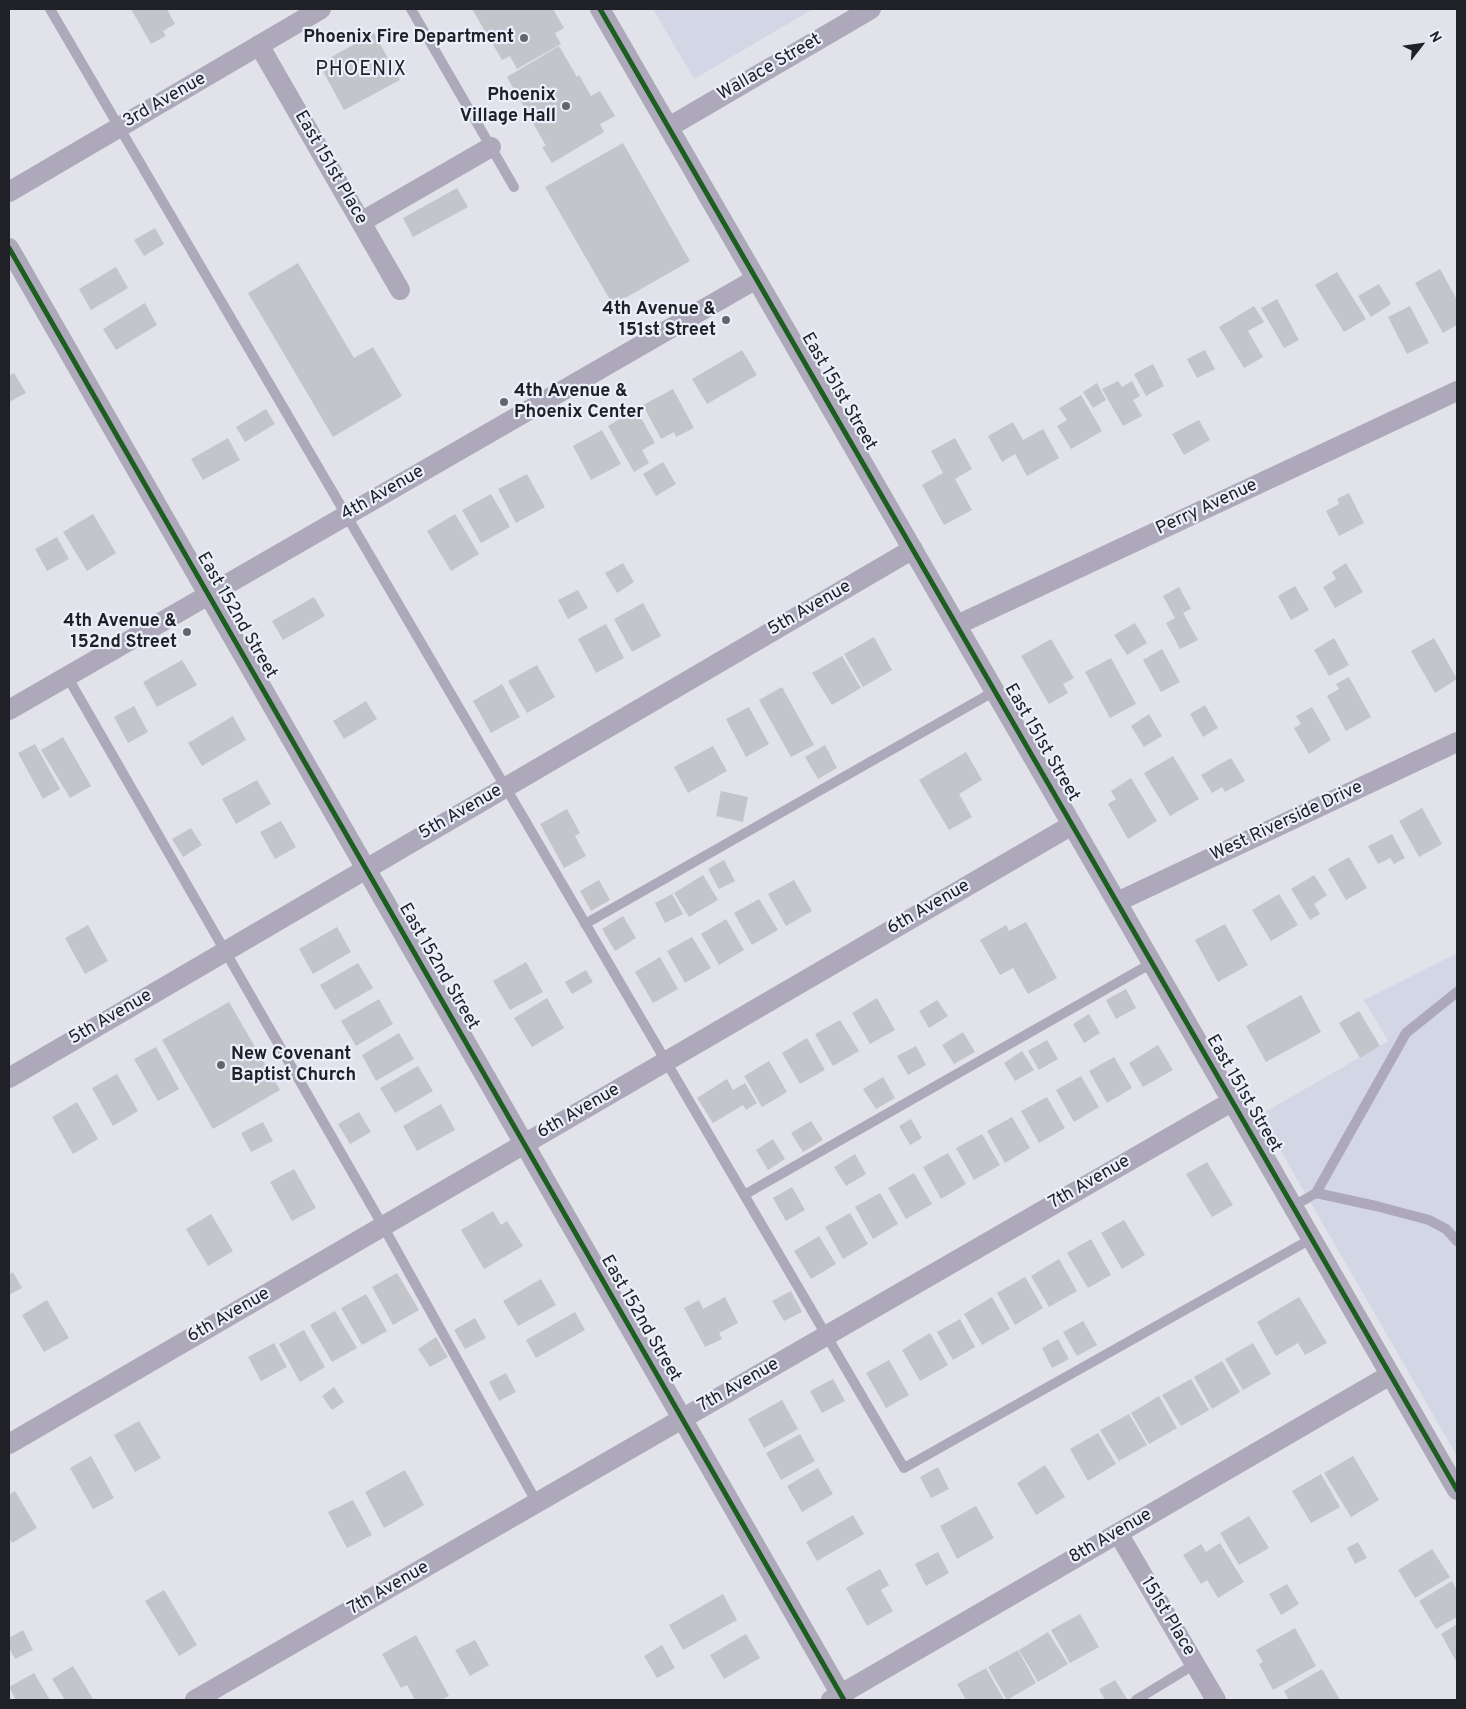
<!DOCTYPE html>
<html>
<head>
<meta charset="utf-8">
<style>
	body { margin:0 }
	#map { position:relative; width:1466px; height:1709px; overflow:hidden; background:#e2e3ea; font-family:Overpass,sans-serif }
	canvas { display:block }
	.frame { position:absolute; inset:0; border:10px solid #202126; pointer-events:none }
	.north { position:absolute; left:1396px; top:20px; width:50px; height:50px; -webkit-text-stroke:4px #ebeffb; paint-order:stroke; rotate:60deg; font-size:14px; font-weight:700; line-height:20px; text-align:center; color:#202126 }
	.north::after { content:''; display:block; margin:auto; width:18px; height:22px; background:#202126; clip-path:polygon(50% 0,100% 100%,50% 72%,0 100%) }
</style>
</head>
<body>
<div id="map">
<canvas width="1466" height="1709"></canvas>
<div class="frame"></div>
<div class="north">N</div>
</div>
<script>
const ctx = document.querySelector('canvas').getContext('2d');
ctx.lineJoin = 'round';
function paint(path, color) {
  ctx.fillStyle = color;
  ctx.fill(path, 'evenodd');
}
function toPath(rows) {
  const path = new Path2D();
  for (const r of rows) {
    path.moveTo(r[0], r[1]);
    for (let i = 2; i < r.length; i += 2) path.lineTo(r[i], r[i + 1]);
  }
  return path;
}
function strokePath(path, color, width, dash) {
  ctx.strokeStyle = color;
  ctx.lineWidth = width;
  ctx.lineCap = dash ? 'butt' : 'round';
  ctx.setLineDash(dash || []);
  ctx.stroke(path);
}
function write(font, color, halo, rows, align = 'center') {
  ctx.font = font + ' Overpass,sans-serif';
  ctx.lineWidth = 4.5;
  ctx.setLineDash([]);
  ctx.textBaseline = 'middle';
  ctx.strokeStyle = halo;
  ctx.fillStyle = color;
  for (const [text, x, y, turn = 0] of rows) {
    ctx.save();
    ctx.translate(x, y);
    ctx.rotate((+turn || 0) * Math.PI / 180);
    ctx.textAlign = isNaN(turn) ? turn : align;
    if (halo) ctx.strokeText(text, 0, 0);
    ctx.fillText(text, 0, 0);
    ctx.restore();
  }
}
paint(toPath([
	[653,9,813,9,694,79],
	[1457,953,1457,1456,1260,1115,1388,1041,1364,1000]
]), '#d3d6e4');
paint(toPath([
	[131,9,167,9,175,24,163,31,166,36,151,44],
	[472,9,553,9,564,28,555,33,561,44,517,69,510,56,502,60],
	[374,33,400,80,344,110,319,64],
	[559,46,577,77,579,75,591,96,600,91,615,116,600,124,604,132,552,163,542,147,546,146,507,77],
	[623,143,690,261,613,305,545,187],
	[457,188,468,207,413,237,403,218],
	[155,228,164,244,144,256,134,240],
	[298,263,354,358,373,347,402,396,333,437,248,293],
	[116,267,128,288,91,310,79,289],
	[1440,269,1457,300,1457,325,1443,333,1415,283],
	[1337,272,1366,319,1344,332,1315,285],
	[1379,284,1391,304,1371,317,1358,296],
	[1277,299,1299,340,1284,348,1261,308],
	[145,303,157,325,116,350,103,329],
	[1254,306,1264,322,1248,331,1263,357,1244,368,1219,327],
	[1410,306,1429,343,1407,354,1388,317],
	[742,350,757,375,707,404,692,379],
	[1205,350,1215,369,1197,378,1187,359],
	[1153,364,1164,386,1146,396,1134,374],
	[14,373,26,393,9,402,9,376],
	[1118,381,1122,387,1132,381,1140,396,1133,400,1142,416,1123,426,1102,389],
	[1097,383,1106,400,1093,408,1083,392],
	[673,389,694,428,676,437,674,432,661,439,643,405],
	[1081,395,1102,431,1071,449,1057,426,1067,420,1059,408],
	[266,409,275,424,245,442,236,427],
	[636,409,655,443,642,450,649,463,634,472,608,426],
	[1199,420,1210,440,1184,455,1172,434],
	[1013,422,1023,440,1043,429,1059,458,1027,476,1015,454,1002,462,988,436],
	[602,430,621,464,591,480,573,446],
	[228,438,240,460,203,480,191,459],
	[955,438,972,469,955,479,972,510,944,525,922,485,943,473,931,451],
	[663,462,676,484,656,496,643,474],
	[527,474,545,507,516,523,498,489],
	[1349,493,1364,523,1339,536,1326,511,1339,504,1337,499],
	[491,494,510,527,481,543,462,510],
	[93,514,116,553,87,571,63,532],
	[455,514,479,554,451,571,427,531],
	[57,537,69,559,47,571,35,549],
	[623,563,634,582,617,593,605,573],
	[1346,563,1363,592,1335,608,1323,587,1336,579,1332,572],
	[1295,586,1309,610,1291,620,1278,596],
	[1179,587,1191,609,1183,613,1198,640,1180,649,1166,623,1175,618,1163,596],
	[578,590,588,608,568,619,558,600],
	[314,597,325,616,283,640,272,621],
	[643,603,661,636,632,652,614,619],
	[1135,623,1147,643,1127,655,1114,635],
	[606,624,624,658,596,673,578,639],
	[874,637,892,670,863,687,844,654],
	[1334,638,1349,665,1329,676,1314,650],
	[1434,638,1457,679,1435,693,1411,651],
	[1051,639,1074,678,1063,684,1068,693,1049,704,1021,656],
	[1162,649,1180,682,1161,692,1143,660],
	[842,656,861,688,832,705,812,673],
	[1111,658,1136,704,1110,718,1085,672],
	[182,660,197,685,157,707,143,682],
	[537,665,555,697,527,713,508,681],
	[1349,677,1371,717,1346,731,1327,696,1339,689,1336,684],
	[502,684,520,717,491,733,473,701],
	[782,687,814,745,791,757,759,700],
	[366,701,377,719,344,739,333,721],
	[1205,705,1218,728,1203,737,1190,714],
	[134,706,148,732,128,743,114,717],
	[749,707,769,744,746,757,726,719],
	[1312,707,1331,740,1309,754,1294,728,1301,724,1296,716],
	[1149,714,1162,736,1144,747,1131,726],
	[233,716,246,740,202,766,188,743],
	[63,737,91,786,70,798,41,750],
	[35,744,60,789,43,799,18,753],
	[825,745,837,768,818,779,805,757],
	[713,746,727,771,688,793,674,767],
	[966,752,982,780,959,794,972,817,949,830,919,780],
	[1173,756,1199,799,1170,816,1144,773],
	[1231,758,1245,781,1225,792,1222,787,1212,793,1201,775],
	[1131,778,1157,821,1128,839,1108,804,1116,799,1111,791],
	[257,780,271,804,236,824,222,799],
	[721,791,748,797,743,822,716,816],
	[1422,808,1442,844,1419,857,1399,821],
	[567,809,580,833,575,836,586,856,564,868,540,824],
	[281,821,296,847,275,859,260,832],
	[191,828,202,845,183,857,172,839],
	[1392,834,1405,858,1394,864,1390,858,1378,864,1368,846],
	[1349,857,1367,888,1346,900,1328,869],
	[724,860,735,881,719,889,708,869],
	[703,875,718,900,689,917,674,893],
	[1314,875,1327,895,1314,904,1320,914,1310,920,1291,889],
	[599,880,610,900,591,911,580,891],
	[794,880,812,911,786,926,768,894],
	[672,894,683,914,665,923,655,903],
	[1279,894,1298,925,1271,941,1252,910],
	[759,899,778,930,752,945,734,913],
	[623,916,636,938,615,951,602,929],
	[726,919,744,950,719,965,701,934],
	[1026,922,1057,978,1028,994,1013,968,1000,975,980,940,1006,925,1009,931],
	[1225,924,1248,965,1218,982,1195,940],
	[88,925,108,961,85,974,65,938],
	[337,927,351,952,313,974,299,949],
	[692,937,711,968,685,983,667,951],
	[660,957,678,989,653,1003,635,972],
	[526,962,543,992,510,1010,493,981],
	[358,963,373,988,335,1010,320,985],
	[586,970,593,982,572,994,565,982],
	[1126,989,1136,1008,1116,1019,1106,1000],
	[1301,995,1321,1032,1266,1062,1246,1026],
	[547,998,564,1028,532,1047,514,1018],
	[877,998,895,1030,870,1044,852,1013],
	[379,999,393,1024,356,1046,341,1021],
	[937,1000,948,1016,929,1028,919,1011],
	[229,1002,280,1090,213,1129,162,1040],
	[1359,1011,1380,1046,1360,1058,1339,1023],
	[1089,1014,1100,1033,1084,1043,1073,1024],
	[840,1020,859,1051,833,1066,815,1034],
	[963,1032,975,1052,954,1064,942,1045],
	[399,1033,414,1059,376,1081,362,1055],
	[807,1038,825,1070,800,1084,782,1053],
	[1047,1040,1058,1059,1039,1070,1028,1051],
	[1158,1045,1173,1070,1143,1087,1129,1063],
	[916,1046,926,1065,908,1075,897,1056],
	[156,1047,179,1089,158,1101,134,1059],
	[1022,1051,1034,1070,1015,1081,1004,1063],
	[1114,1057,1132,1088,1107,1103,1089,1071],
	[769,1061,787,1092,762,1107,744,1076],
	[418,1066,433,1091,395,1113,380,1088],
	[117,1074,138,1111,113,1126,92,1088],
	[1081,1076,1099,1107,1074,1122,1056,1090],
	[883,1077,895,1098,876,1109,863,1089],
	[727,1079,733,1090,745,1083,757,1103,746,1110,743,1105,713,1123,697,1098],
	[1047,1097,1065,1128,1039,1143,1021,1111],
	[77,1102,98,1139,73,1154,52,1117],
	[441,1104,455,1130,417,1151,403,1126],
	[359,1112,371,1132,350,1144,338,1124],
	[1012,1117,1030,1148,1005,1163,987,1131],
	[911,1119,922,1138,910,1145,899,1126],
	[811,1121,823,1140,803,1152,791,1133],
	[263,1122,273,1141,251,1152,241,1133],
	[982,1134,1000,1165,974,1180,956,1148],
	[773,1139,785,1159,768,1170,756,1150],
	[948,1153,966,1184,941,1199,923,1167],
	[855,1154,866,1174,846,1186,834,1167],
	[1207,1162,1233,1205,1212,1217,1186,1174],
	[294,1169,316,1208,292,1221,270,1182],
	[914,1173,932,1204,906,1219,888,1188],
	[792,1187,805,1210,786,1221,773,1198],
	[880,1193,898,1224,873,1239,855,1207],
	[493,1211,501,1225,507,1221,523,1246,484,1269,461,1230],
	[850,1213,868,1244,843,1259,825,1227],
	[211,1214,233,1251,208,1266,186,1229],
	[1124,1220,1145,1255,1122,1269,1101,1233],
	[819,1236,836,1264,811,1279,794,1251],
	[1091,1239,1111,1275,1088,1288,1067,1253],
	[1059,1259,1077,1291,1049,1307,1031,1276],
	[13,1272,22,1288,9,1295,9,1275],
	[397,1273,419,1310,393,1325,372,1287],
	[1025,1277,1043,1308,1015,1325,997,1293],
	[541,1279,556,1305,518,1326,503,1301],
	[791,1291,802,1312,784,1321,772,1301],
	[366,1294,387,1331,362,1345,341,1308],
	[725,1297,738,1323,719,1333,722,1339,705,1347,684,1308,699,1300,703,1309],
	[992,1297,1010,1329,982,1345,964,1314],
	[1299,1297,1327,1343,1305,1355,1298,1343,1276,1356,1257,1322],
	[47,1300,69,1338,44,1352,22,1315],
	[335,1311,357,1348,332,1362,310,1325],
	[575,1312,585,1330,536,1358,526,1340],
	[475,1318,486,1338,465,1349,454,1330],
	[960,1319,975,1347,953,1360,937,1332],
	[1083,1321,1097,1345,1077,1356,1063,1332],
	[304,1330,325,1367,300,1382,279,1344],
	[930,1333,948,1365,920,1381,902,1350],
	[436,1337,448,1357,430,1367,418,1349],
	[1058,1339,1069,1359,1052,1368,1042,1348],
	[274,1343,287,1367,261,1381,248,1357],
	[1253,1343,1271,1374,1243,1390,1225,1359],
	[889,1360,909,1395,886,1408,866,1373],
	[1222,1361,1240,1392,1212,1409,1194,1377],
	[506,1373,516,1392,499,1401,489,1382],
	[833,1379,845,1401,822,1413,810,1391],
	[1191,1379,1209,1410,1181,1426,1162,1395],
	[334,1387,344,1402,332,1410,322,1396],
	[1159,1396,1177,1428,1149,1444,1131,1413],
	[782,1400,798,1429,764,1448,748,1419],
	[1129,1414,1147,1445,1119,1461,1100,1430],
	[139,1421,161,1458,135,1472,114,1435],
	[1098,1433,1116,1464,1088,1481,1070,1449],
	[800,1434,815,1461,781,1480,766,1453],
	[91,1456,114,1498,93,1509,70,1468],
	[1353,1456,1379,1500,1351,1517,1324,1473],
	[1045,1465,1065,1497,1036,1515,1017,1483],
	[938,1467,949,1489,931,1498,920,1477],
	[818,1468,833,1494,802,1512,787,1486],
	[405,1470,424,1505,384,1528,365,1492],
	[1321,1474,1340,1507,1311,1523,1292,1491],
	[15,1491,37,1528,12,1543,9,1537,9,1495],
	[353,1500,372,1535,347,1548,328,1512],
	[976,1506,994,1538,957,1559,940,1526],
	[853,1515,864,1534,817,1561,806,1542],
	[1249,1516,1269,1548,1239,1565,1220,1533],
	[1358,1542,1367,1558,1355,1564,1347,1548],
	[1220,1543,1244,1582,1218,1598,1207,1580,1201,1584,1183,1555,1201,1544,1206,1552],
	[1432,1549,1450,1577,1415,1598,1398,1570],
	[938,1552,949,1573,926,1586,915,1564],
	[880,1569,889,1585,881,1590,893,1611,867,1626,846,1588],
	[1452,1581,1457,1591,1457,1617,1436,1629,1419,1601],
	[1287,1584,1299,1604,1281,1615,1269,1594],
	[164,1590,197,1645,179,1656,145,1601],
	[723,1594,737,1620,683,1650,669,1625],
	[1080,1614,1099,1647,1070,1663,1051,1630],
	[1457,1624,1457,1663,1441,1634],
	[1295,1628,1316,1666,1273,1690,1259,1664,1263,1662,1256,1650],
	[23,1630,33,1650,15,1659,9,1648,9,1638],
	[1048,1632,1068,1664,1038,1682,1019,1650],
	[746,1634,760,1658,724,1679,710,1655],
	[416,1635,449,1696,440,1700,415,1700,407,1685,401,1688,382,1654],
	[475,1640,489,1665,470,1676,455,1650],
	[662,1645,675,1668,657,1678,644,1656],
	[1018,1650,1036,1683,1007,1700,988,1667],
	[73,1666,93,1699,91,1700,65,1700,52,1679],
	[986,1668,1004,1700,966,1700,957,1684],
	[1322,1669,1340,1700,1289,1700,1284,1691],
	[34,1673,50,1700,16,1700,9,1687],
	[1115,1680,1127,1699,1105,1700,1099,1689]
]), '#c3c5cb');
strokePath(toPath([
	[50,9,904,1468,1311,1239],
	[411,9,514,187],
	[67,676,383,1226,537,1503],
	[585,924,995,691],
	[1316,1193,1406,1033,1457,992],
	[744,1195,1152,963],
	[1292,1207,1316,1193,1376,1206,1429,1220,1446,1229,1457,1241],
	[1136,1700,1195,1664]
]), '#ada9ba', 10);
strokePath(toPath([
	[600,9,1457,1490],
	[259,45,400,290],
	[669,127,871,9],
	[9,192,321,9],
	[361,222,491,147],
	[9,248,844,1700],
	[957,625,1457,391],
	[9,710,756,279],
	[1117,902,1457,742],
	[9,1078,913,549],
	[9,1444,1072,825],
	[1118,1533,1216,1700],
	[195,1700,1231,1102],
	[831,1700,1390,1375]
]), '#ada9ba', 20);
strokePath(toPath([
	[600,9,1457,1490],
	[9,248,844,1700]
]), '#1b5e20', 5);
for (const [x, y, r, color] of [
	[524,38,5,"#64656b"],
	[566,106,5,"#64656b"],
	[726,320,5,"#64656b"],
	[504,402,5,"#64656b"],
	[187,632,5,"#64656b"],
	[221,1065,5,"#64656b"]
]) {
  const dot = new Path2D();
  dot.arc(x, y, r, 0, 2 * Math.PI);
  ctx.fillStyle = color;
  ctx.fill(dot);
  strokePath(dot, '#ebeffb', 2);
}
write('bold 18px', '#202126', '#ebeffb', [
	["Phoenix Fire Department",514,38],
	["Phoenix",556,96],
	["Village Hall",556,117],
	["4th Avenue &",716,310],
	["151st Street",716,331],
	["4th Avenue &",514,392,"left"],
	["Phoenix Center",514,413,"left"],
	["4th Avenue &",177,622],
	["152nd Street",177,643],
	["New Covenant",231,1055,"left"],
	["Baptist Church",231,1076,"left"]
], 'right');
write('18px', '#202126', '#ebeffb', [
	["Wallace Street",770,68,-30],
	["3rd Avenue",165,101,-30],
	["East 151st Place",330,168,60],
	["East 151st Street",838,392,60],
	["4th Avenue",383,494,-30],
	["Perry Avenue",1207,508,-25],
	["5th Avenue",810,609,-30],
	["East 152nd Street",236,616,60],
	["East 151st Street",1041,743,60],
	["5th Avenue",461,813,-30],
	["West Riverside Drive",1287,822,-25],
	["6th Avenue",929,908,-30],
	["East 152nd Street",438,967,60],
	["5th Avenue",111,1018,-30],
	["East 151st Street",1243,1094,60],
	["6th Avenue",579,1112,-30],
	["7th Avenue",1090,1183,-30],
	["6th Avenue",229,1316,-30],
	["East 152nd Street",640,1319,60],
	["7th Avenue",739,1386,-30],
	["8th Avenue",1111,1537,-30],
	["7th Avenue",389,1589,-30],
	["151st Place",1167,1617,59]
]);
ctx.letterSpacing = '1px';
write('20px', '#202126', '#ebeffb', [
	["PHOENIX",361,71]
]);
ctx.letterSpacing = '0px';
</script>
</body>
</html>
